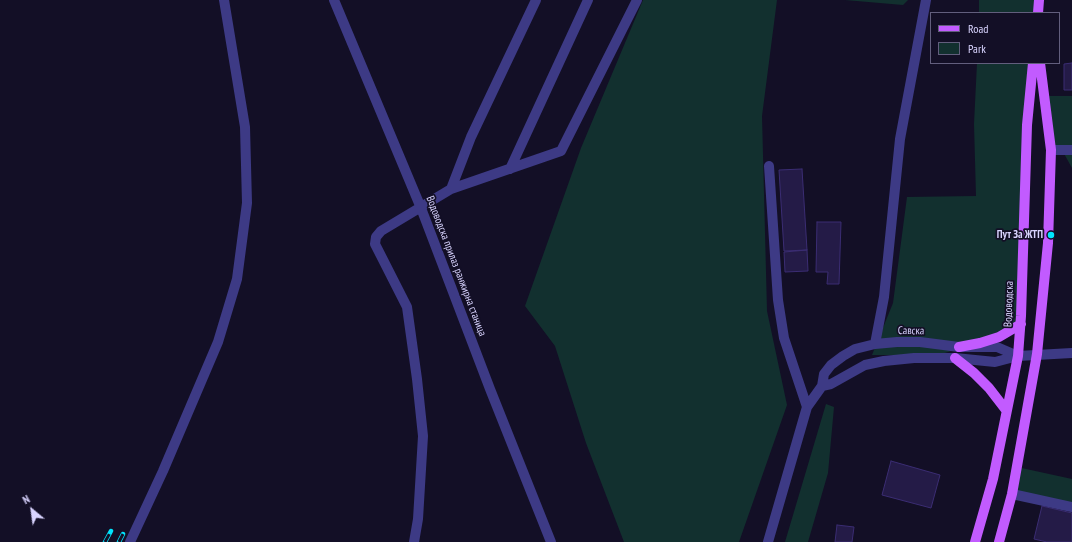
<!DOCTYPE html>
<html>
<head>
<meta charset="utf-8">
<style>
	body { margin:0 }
	#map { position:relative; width:1072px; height:542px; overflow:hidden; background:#130f26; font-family:"PT Sans Narrow",sans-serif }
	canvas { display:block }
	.legend { position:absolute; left:930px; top:12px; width:130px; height:52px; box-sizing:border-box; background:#130f26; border:1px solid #625e7d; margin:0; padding:5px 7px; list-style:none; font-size:12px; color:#d9d4ff }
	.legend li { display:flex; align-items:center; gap:8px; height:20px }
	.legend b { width:20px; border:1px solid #625e7d }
	.north { position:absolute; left:12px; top:490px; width:40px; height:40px; -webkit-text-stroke:3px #130f26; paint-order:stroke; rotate:331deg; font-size:11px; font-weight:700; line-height:16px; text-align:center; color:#d9d4ff }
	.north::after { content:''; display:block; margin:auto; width:14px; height:18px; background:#d9d4ff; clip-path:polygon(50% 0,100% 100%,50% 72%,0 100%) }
</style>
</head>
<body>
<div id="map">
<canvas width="1072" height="542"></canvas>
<ul class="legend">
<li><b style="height:5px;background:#c25bff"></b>Road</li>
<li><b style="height:11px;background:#12302f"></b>Park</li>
</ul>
<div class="north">N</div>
</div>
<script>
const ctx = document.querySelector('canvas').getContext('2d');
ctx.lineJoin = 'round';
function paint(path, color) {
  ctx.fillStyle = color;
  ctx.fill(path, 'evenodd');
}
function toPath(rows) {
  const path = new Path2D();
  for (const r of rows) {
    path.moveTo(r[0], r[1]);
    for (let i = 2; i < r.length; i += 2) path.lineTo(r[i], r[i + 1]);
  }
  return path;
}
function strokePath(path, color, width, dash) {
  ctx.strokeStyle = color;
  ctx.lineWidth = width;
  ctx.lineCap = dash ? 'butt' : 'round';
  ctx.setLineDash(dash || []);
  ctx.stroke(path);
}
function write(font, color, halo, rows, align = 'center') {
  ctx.font = font + ' "PT Sans Narrow",sans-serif';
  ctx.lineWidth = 3.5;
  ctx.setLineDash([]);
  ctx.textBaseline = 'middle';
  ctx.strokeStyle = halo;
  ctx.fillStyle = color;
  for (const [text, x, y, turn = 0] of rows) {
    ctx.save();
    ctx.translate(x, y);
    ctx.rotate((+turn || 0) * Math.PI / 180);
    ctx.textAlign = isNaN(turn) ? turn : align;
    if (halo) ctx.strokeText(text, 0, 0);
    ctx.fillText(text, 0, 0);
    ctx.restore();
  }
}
paint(toPath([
	[643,0,777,0,762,116,767,311,787,405,739,542,624,542,586,443,555,346,525,306,581,148],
	[845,0,908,0,903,5],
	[979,0,1039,0,1038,13,979,13],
	[977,63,1034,63,1021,324,999,337,938,355,872,355,893,303,907,197,976,196,974,124],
	[1045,96,1072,96,1072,168,1062,150,1051,150],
	[826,404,834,407,828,473,808,542,785,542],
	[1017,467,1072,479,1072,507,1012,494]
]), '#12302f');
const building = toPath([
	[1072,63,1072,90,1064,90,1064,64,1072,63],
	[802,169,807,250,784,251,779,170,802,169],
	[817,222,841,222,839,284,827,284,828,272,816,272,817,222],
	[807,250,808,271,785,272,784,252,807,250],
	[891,461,940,475,931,508,882,495,891,461],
	[1042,506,1072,513,1072,542,1047,542,1034,539,1042,506],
	[837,525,854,527,852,542,835,542,837,525]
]);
paint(building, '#241b47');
strokePath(building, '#3b2d73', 1);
strokePath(toPath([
	[334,0,421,208,490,389,551,542],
	[1051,150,1072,150],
	[769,166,778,300,784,338,807,407],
	[510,169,588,0],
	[451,189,471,137,536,0],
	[875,344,884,297,900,139,926,0],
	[822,386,831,384,865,365,884,361,914,358,955,358,995,362,1018,356,1072,353],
	[1012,494,1072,507],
	[130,542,163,471,218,342,237,279,247,203,245,127,224,0],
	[414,542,418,519,423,436,417,379,407,307,375,244,376,237,381,231,451,189,561,151,637,0],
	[768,542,807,407,822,386,824,374,831,365,843,356,855,349,875,344,897,342,920,342,959,347,997,347,1018,356]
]), '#3d3a85', 10);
strokePath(toPath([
	[1038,13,1039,0],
	[959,347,980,343,999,337,1021,324],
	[955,358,974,373,989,388,1006,410],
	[975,542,993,479,1018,356,1021,316,1027,125,1033,63],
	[999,542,1012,494,1037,354,1048,243,1051,150,1040,63]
]), '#c25bff', 10);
const rail = toPath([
	[105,542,111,531],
	[119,542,123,534]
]);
strokePath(rail, '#00e5ff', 4.5);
strokePath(rail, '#130f26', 3, [9]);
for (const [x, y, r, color] of [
	[1051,235,4,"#00e5ff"]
]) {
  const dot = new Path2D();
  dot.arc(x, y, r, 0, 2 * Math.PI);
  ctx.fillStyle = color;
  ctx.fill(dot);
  strokePath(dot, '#130f26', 1.5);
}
write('bold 11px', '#d9d4ff', '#130f26', [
	["Пут За ЖТП",1043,235]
], 'right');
write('11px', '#d9d4ff', '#130f26', [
	["Водоводска прилаз ранжирна станица",456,266,69],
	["Водоводска",1009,304,-88],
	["Савска",911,331,1]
]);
</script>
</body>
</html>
